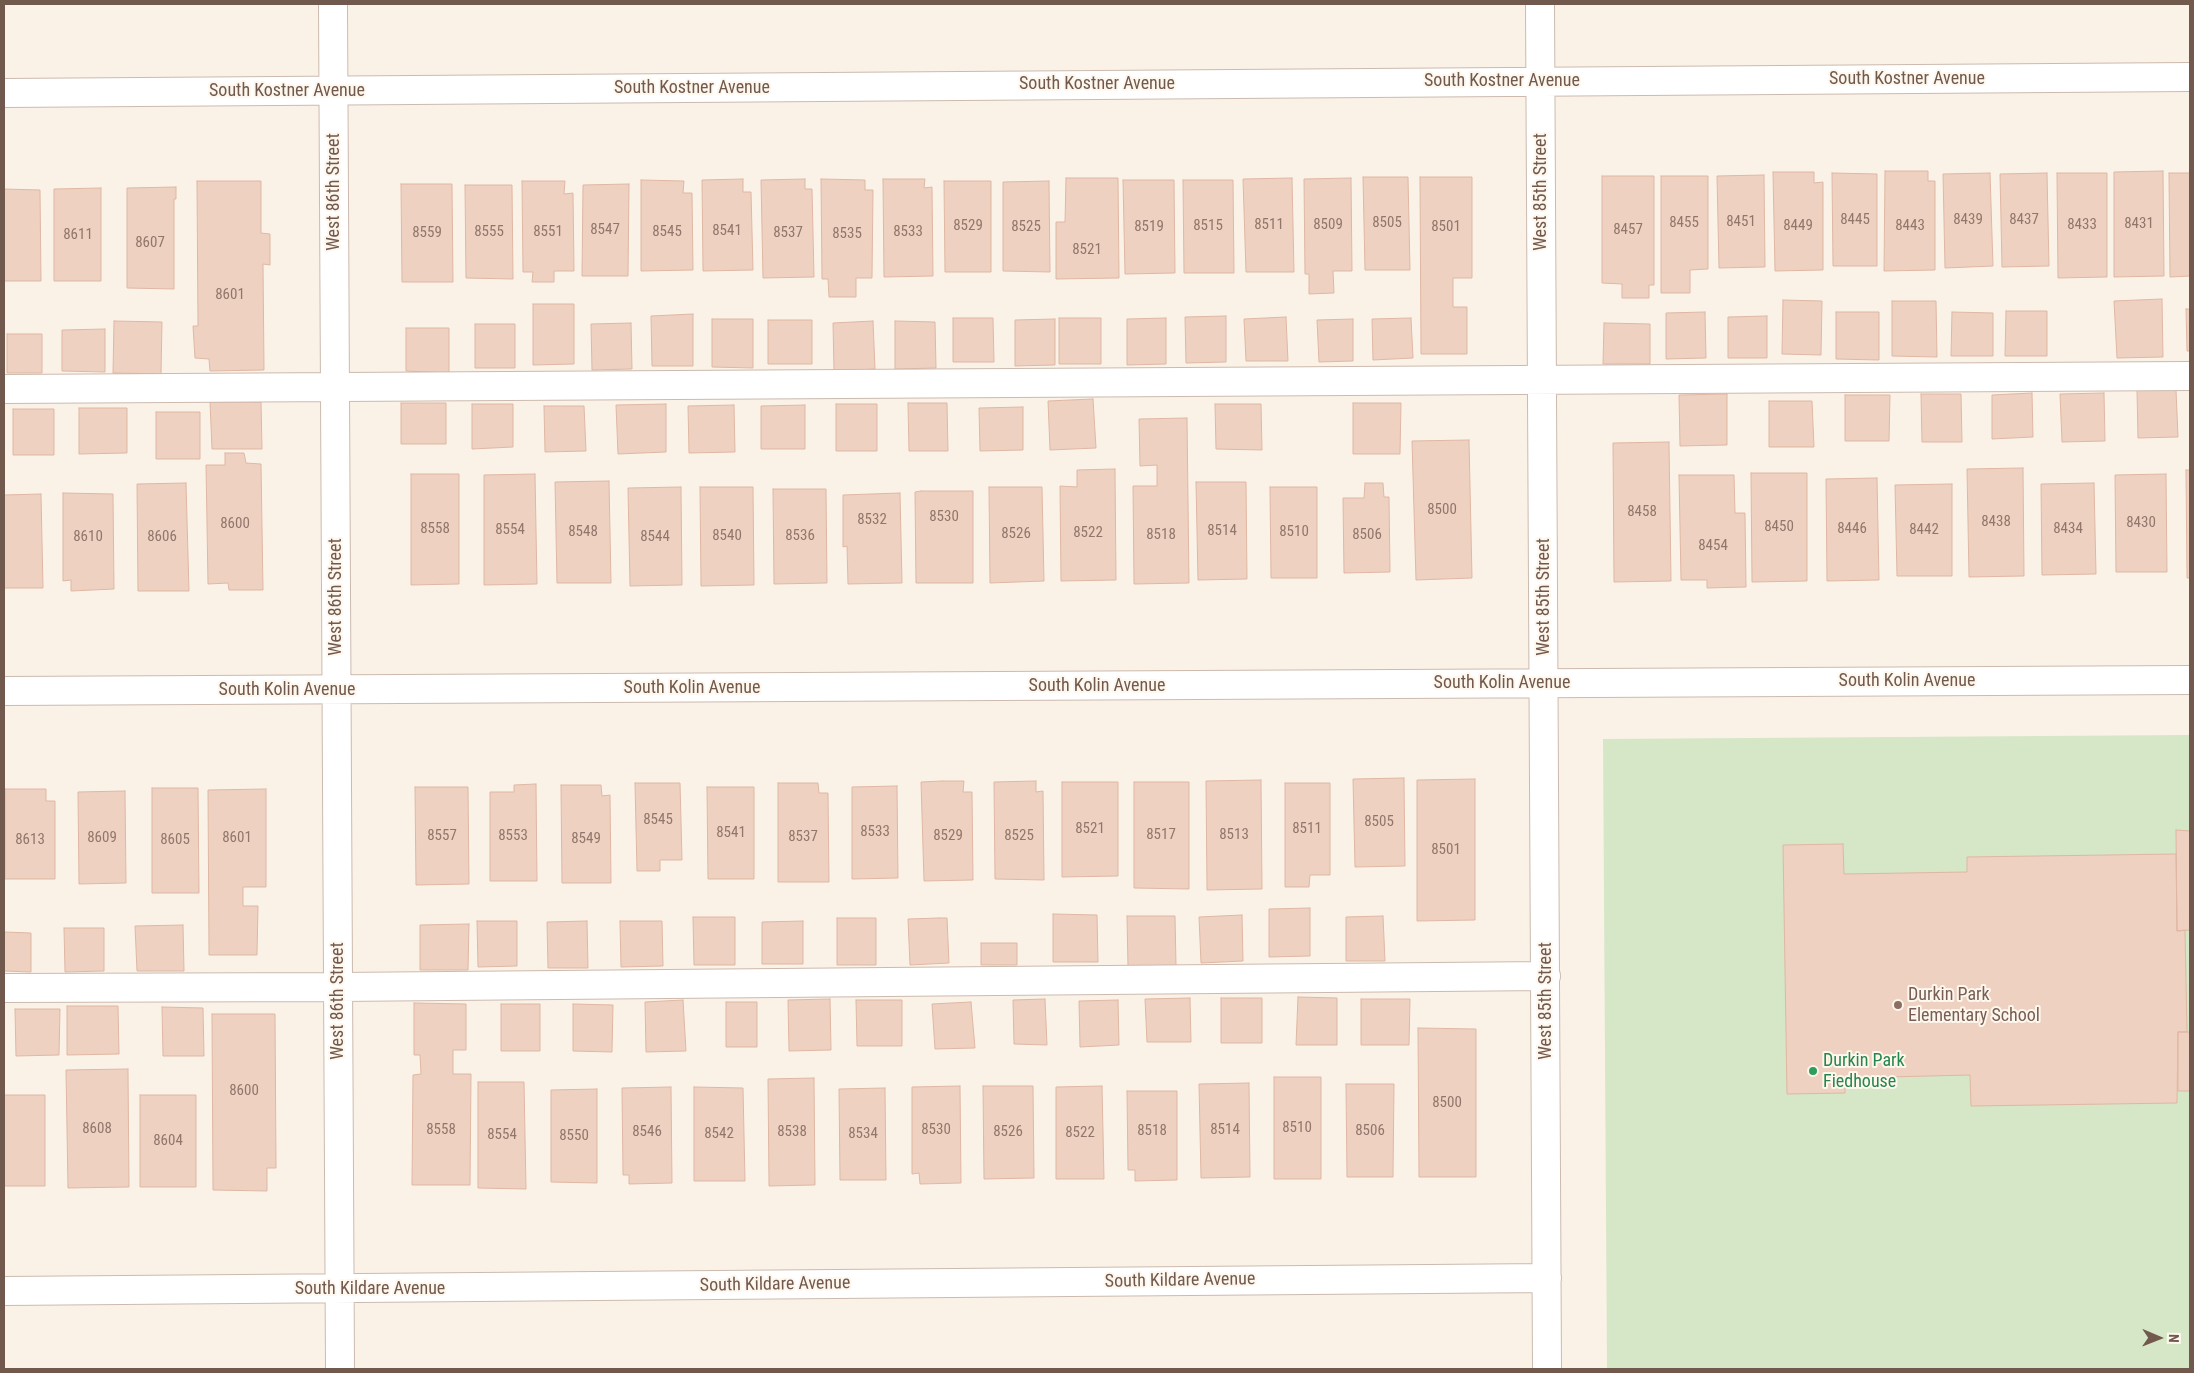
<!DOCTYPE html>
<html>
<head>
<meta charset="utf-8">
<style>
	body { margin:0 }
	#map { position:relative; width:2194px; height:1373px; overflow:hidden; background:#fbf2e7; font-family:"Roboto Condensed",sans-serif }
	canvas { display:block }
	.frame { position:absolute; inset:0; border:5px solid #72594e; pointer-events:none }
	.north { position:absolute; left:2134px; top:1313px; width:50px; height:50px; -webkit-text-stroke:4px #fef7ed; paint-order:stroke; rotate:91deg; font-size:14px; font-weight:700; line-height:20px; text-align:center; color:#72594e }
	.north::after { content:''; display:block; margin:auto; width:18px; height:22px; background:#72594e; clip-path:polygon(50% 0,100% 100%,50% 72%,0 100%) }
</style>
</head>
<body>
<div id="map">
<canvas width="2194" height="1373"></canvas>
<div class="frame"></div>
<div class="north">N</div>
</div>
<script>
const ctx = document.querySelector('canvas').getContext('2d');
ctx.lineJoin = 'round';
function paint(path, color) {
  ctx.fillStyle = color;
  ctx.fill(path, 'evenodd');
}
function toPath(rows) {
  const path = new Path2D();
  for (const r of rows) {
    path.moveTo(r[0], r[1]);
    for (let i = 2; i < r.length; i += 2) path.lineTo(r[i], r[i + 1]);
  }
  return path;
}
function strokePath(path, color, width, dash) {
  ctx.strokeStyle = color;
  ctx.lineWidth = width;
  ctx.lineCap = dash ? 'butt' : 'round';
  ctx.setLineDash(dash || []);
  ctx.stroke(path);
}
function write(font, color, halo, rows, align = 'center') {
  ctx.font = font + ' "Roboto Condensed",sans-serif';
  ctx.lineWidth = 4;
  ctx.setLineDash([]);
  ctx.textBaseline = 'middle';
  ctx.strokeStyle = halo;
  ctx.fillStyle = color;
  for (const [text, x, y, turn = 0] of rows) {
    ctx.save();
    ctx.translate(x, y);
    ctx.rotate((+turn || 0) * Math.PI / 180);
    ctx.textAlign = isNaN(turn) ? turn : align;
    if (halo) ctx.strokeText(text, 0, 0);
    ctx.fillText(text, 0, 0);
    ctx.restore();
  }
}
paint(toPath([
	[2190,735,2190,1369,1607,1369,1603,739]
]), '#d5e7c7');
const building = toPath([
	[1885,171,1928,171,1928,181,1935,181,1935,270,1884,271,1885,171],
	[2163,171,2164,276,2114,277,2114,172,2163,171],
	[1773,172,1814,172,1814,183,1823,182,1823,270,1775,271,1773,172],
	[1832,173,1877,174,1877,266,1833,266,1832,173],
	[1990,173,1993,266,1945,268,1943,174,1990,173],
	[2047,173,2049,266,2002,267,2000,174,2047,173],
	[2057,173,2107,173,2107,277,2058,278,2057,173],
	[2169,173,2190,173,2190,276,2170,277,2169,173],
	[1764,175,1765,267,1719,268,1717,176,1764,175],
	[1602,176,1654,176,1654,285,1649,285,1649,298,1622,298,1622,284,1602,283,1602,176],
	[1661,176,1708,176,1708,269,1690,270,1690,293,1661,293,1661,176],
	[1363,177,1408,177,1410,270,1365,270,1363,177],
	[1420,177,1472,177,1472,278,1453,278,1453,307,1467,307,1467,354,1421,354,1420,177],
	[1066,178,1118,178,1119,278,1056,279,1056,222,1065,222,1066,178],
	[1292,178,1294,272,1246,272,1243,179,1292,178],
	[1351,178,1352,271,1333,271,1334,293,1309,294,1309,274,1305,274,1304,179,1351,178],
	[743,179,743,192,751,192,753,270,703,271,702,180,743,179],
	[805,179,805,189,812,189,814,277,763,278,761,180,805,179],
	[821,179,865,180,865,190,873,190,872,278,856,278,856,297,829,297,828,279,822,279,821,179],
	[883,179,925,179,924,188,932,187,933,276,884,277,883,179],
	[641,180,684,181,683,193,692,193,693,270,641,271,641,180],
	[1123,180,1174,180,1175,273,1125,274,1123,180],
	[1183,180,1233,180,1234,273,1184,273,1183,180],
	[197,181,261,181,261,233,270,234,270,265,263,264,264,370,210,371,209,359,195,358,193,326,198,326,197,181],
	[522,181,565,181,564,194,573,193,574,271,554,271,554,282,532,282,533,272,523,272,522,181],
	[944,181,991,181,991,272,945,272,944,181],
	[1049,181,1050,272,1003,271,1003,182,1049,181],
	[401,184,452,184,453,282,402,282,401,184],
	[629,184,628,276,582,276,583,185,629,184],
	[465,185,512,185,513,279,466,278,465,185],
	[176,187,176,199,174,199,174,289,127,288,127,188,176,187],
	[101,188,101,281,54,281,54,189,101,188],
	[4,189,40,190,41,281,4,281,4,189],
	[2162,299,2163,357,2117,358,2114,301,2162,299],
	[1783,300,1822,301,1821,355,1782,354,1783,300],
	[1892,301,1936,301,1937,357,1892,356,1892,301],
	[533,304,574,304,574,364,533,365,533,304],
	[2186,309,2190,309,2190,351,2187,351,2186,309],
	[2006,311,2047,311,2047,356,2005,356,2006,311],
	[1705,312,1706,358,1666,359,1666,313,1705,312],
	[1836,312,1879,312,1879,360,1836,359,1836,312],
	[1952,312,1993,313,1993,356,1951,356,1952,312],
	[693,314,693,366,652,366,651,316,693,314],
	[1226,316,1226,362,1186,363,1185,317,1226,316],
	[1767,316,1767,358,1728,358,1728,317,1767,316],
	[1286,317,1288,361,1246,361,1244,319,1286,317],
	[953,318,993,318,994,362,953,362,953,318],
	[1059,318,1101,318,1101,364,1059,364,1059,318],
	[1166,318,1166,364,1127,365,1127,319,1166,318],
	[1411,318,1413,358,1373,360,1372,319,1411,318],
	[712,319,753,319,753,368,712,367,712,319],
	[1055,319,1055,365,1015,366,1015,320,1055,319],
	[1353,319,1353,361,1319,362,1317,320,1353,319],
	[768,320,812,320,812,364,768,364,768,320],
	[114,321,162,322,161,374,113,373,114,321],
	[873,321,875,369,834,371,833,323,873,321],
	[895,321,935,322,936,368,895,369,895,321],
	[631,323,632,369,592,370,591,324,631,323],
	[1604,323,1650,324,1650,364,1603,364,1604,323],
	[475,324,515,324,515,368,475,368,475,324],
	[406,328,449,328,449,373,406,371,406,328],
	[105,329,105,372,62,371,62,330,105,329],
	[7,334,42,334,42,373,7,373,7,334],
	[2137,390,2176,390,2178,437,2138,438,2137,390],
	[2032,393,2033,437,1992,439,1992,395,2032,393],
	[2104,393,2105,441,2062,442,2060,394,2104,393],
	[1727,394,1727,445,1680,446,1679,395,1727,394],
	[1921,394,1961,394,1962,442,1922,442,1921,394],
	[1845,395,1890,395,1889,441,1845,441,1845,395],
	[1093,399,1096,448,1050,450,1048,401,1093,399],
	[1769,401,1812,401,1814,447,1769,447,1769,401],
	[210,402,261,402,262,449,212,449,210,402],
	[401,403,446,403,446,444,401,444,401,403],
	[908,403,947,403,948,451,909,451,908,403],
	[1353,403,1401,403,1400,454,1353,454,1353,403],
	[472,404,513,404,513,447,472,449,472,404],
	[666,404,666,452,618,454,616,405,666,404],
	[836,404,877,404,877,451,836,451,836,404],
	[1215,404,1261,404,1262,450,1216,449,1215,404],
	[734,405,735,452,689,453,688,406,734,405],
	[805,405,805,449,761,449,761,406,805,405],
	[544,406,584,406,586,451,545,452,544,406],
	[1023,407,1023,450,980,451,979,408,1023,407],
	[79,408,127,408,127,453,79,454,79,408],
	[13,409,54,409,54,455,13,455,13,409],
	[156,412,200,412,200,459,156,459,156,412],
	[1187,418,1189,583,1134,584,1133,486,1157,486,1157,465,1140,466,1139,419,1187,418],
	[1469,440,1472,578,1416,580,1412,441,1469,440],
	[1669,442,1671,581,1614,582,1613,443,1669,442],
	[225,453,244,453,246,463,261,464,263,590,229,590,228,583,208,584,206,465,225,465,225,453],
	[2023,468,2024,576,1969,577,1967,469,2023,468],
	[1115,469,1116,580,1061,581,1060,486,1077,487,1077,470,1115,469],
	[2186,470,2190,470,2190,578,2187,578,2186,470],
	[1751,473,1807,473,1807,581,1752,582,1751,473],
	[411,474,459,474,459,584,411,585,411,474],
	[535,474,537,584,484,585,484,475,535,474],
	[2166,474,2167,572,2116,572,2115,475,2166,474],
	[1679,475,1734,475,1735,513,1745,513,1746,587,1707,588,1707,580,1681,580,1679,475],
	[1877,478,1879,580,1827,581,1826,479,1877,478],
	[609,481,611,583,557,583,555,482,609,481],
	[1196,482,1246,482,1247,579,1198,580,1196,482],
	[186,483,189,591,138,591,137,484,186,483],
	[1365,483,1383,483,1384,497,1389,497,1390,572,1344,573,1343,498,1364,498,1365,483],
	[2094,483,2096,574,2042,575,2041,484,2094,483],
	[1952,484,1952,576,1897,576,1895,485,1952,484],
	[681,487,682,585,630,586,628,488,681,487],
	[700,487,753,487,754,585,701,586,700,487],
	[989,487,1042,487,1044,581,990,583,989,487],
	[1270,487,1317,487,1317,578,1271,578,1270,487],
	[773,489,826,489,827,583,774,584,773,489],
	[921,491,973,491,973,583,916,583,915,492,921,491],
	[63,493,113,494,114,589,71,591,71,580,63,581,63,493],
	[900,493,902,583,848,584,847,546,843,547,843,495,900,493],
	[41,494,43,588,4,588,4,495,41,494],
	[1404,778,1405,866,1355,867,1353,779,1404,778],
	[1475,779,1475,920,1417,921,1417,780,1475,779],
	[1261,780,1262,889,1207,890,1206,781,1261,780],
	[942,781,964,781,963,792,972,792,973,880,924,881,921,782,942,781],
	[1036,781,1036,792,1043,791,1044,880,995,879,994,782,1036,781],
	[1062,782,1118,782,1118,876,1062,877,1062,782],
	[1134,782,1189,782,1189,889,1134,888,1134,782],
	[635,783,680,783,682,860,660,860,660,871,637,871,635,783],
	[778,783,818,783,819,793,828,793,829,882,778,882,778,783],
	[1285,783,1330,783,1330,875,1310,875,1309,887,1285,887,1285,783],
	[536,784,537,881,490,881,490,792,514,792,514,785,536,784],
	[561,785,601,785,602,796,610,795,611,883,562,883,561,785],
	[897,786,898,878,852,879,852,787,897,786],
	[415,787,468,787,469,884,416,885,415,787],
	[707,787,754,787,754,879,708,879,707,787],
	[152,788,198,788,199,893,152,893,152,788],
	[5,789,46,789,46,801,55,801,55,879,5,879,5,789],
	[266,789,266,887,243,887,243,906,258,906,257,955,209,955,208,790,266,789],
	[125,791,126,883,79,884,78,792,125,791],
	[2176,830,2190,831,2190,930,2177,931,2176,830],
	[1843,844,1844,874,1967,872,1967,857,2176,854,2177,931,2185,930,2187,1032,2178,1032,2177,1103,1971,1106,1970,1075,1845,1078,1845,1093,1787,1094,1783,845,1843,844],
	[1310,908,1310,956,1269,957,1269,909,1310,908],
	[1053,914,1097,915,1098,962,1053,962,1053,914],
	[1242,915,1243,961,1201,963,1199,917,1242,915],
	[1127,916,1175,916,1176,966,1128,967,1127,916],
	[1383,916,1385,961,1346,961,1346,917,1383,916],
	[693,917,735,917,735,965,694,965,693,917],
	[837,918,876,918,876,965,837,965,837,918],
	[939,918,947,918,949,963,910,965,908,919,939,918],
	[477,921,517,921,517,966,478,967,477,921],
	[587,921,588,968,548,968,547,922,587,921],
	[620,921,662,921,663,966,621,967,620,921],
	[803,921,803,964,762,964,762,922,803,921],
	[469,924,468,970,420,970,420,925,469,924],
	[183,925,184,971,137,971,135,926,183,925],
	[64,928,104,928,104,971,65,972,64,928],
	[4,932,31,933,31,972,4,971,4,932],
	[981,943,1017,943,1017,965,981,965,981,943],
	[1298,997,1337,998,1337,1045,1296,1045,1298,997],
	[1190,998,1191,1042,1147,1042,1145,999,1190,998],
	[1221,998,1262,998,1262,1043,1221,1043,1221,998],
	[830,999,831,1050,789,1051,788,1000,830,999],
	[1045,999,1047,1045,1014,1044,1013,1000,1045,999],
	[1361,999,1410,999,1409,1045,1361,1045,1361,999],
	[683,1000,686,1051,646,1052,645,1002,683,1000],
	[856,1000,902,1000,902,1046,857,1046,856,1000],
	[1118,1000,1119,1045,1080,1047,1079,1001,1118,1000],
	[726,1002,757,1002,757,1047,726,1047,726,1002],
	[971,1002,975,1048,935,1049,932,1004,971,1002],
	[414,1003,466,1004,466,1050,453,1050,453,1074,471,1074,470,1185,412,1185,413,1075,421,1074,420,1055,414,1055,414,1003],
	[501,1004,540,1004,540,1051,501,1051,501,1004],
	[573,1004,613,1005,612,1052,573,1051,573,1004],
	[67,1006,118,1006,119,1054,67,1055,67,1006],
	[162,1007,203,1008,204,1056,163,1056,162,1007],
	[15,1009,60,1009,59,1055,16,1056,15,1009],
	[212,1014,275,1014,276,1168,267,1168,267,1191,213,1190,212,1014],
	[1418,1028,1476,1029,1476,1177,1419,1177,1418,1028],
	[2178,1032,2190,1032,2190,1091,2178,1091,2178,1032],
	[128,1069,129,1187,68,1188,66,1070,128,1069],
	[1274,1077,1321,1077,1321,1179,1274,1179,1274,1077],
	[814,1078,815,1185,769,1186,768,1079,814,1078],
	[478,1082,524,1082,526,1189,478,1188,478,1082],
	[1249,1083,1250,1177,1201,1178,1199,1084,1249,1083],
	[1346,1084,1394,1084,1393,1177,1347,1177,1346,1084],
	[960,1086,961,1183,920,1184,919,1173,912,1174,912,1087,960,1086],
	[983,1086,1033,1086,1034,1178,984,1179,983,1086],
	[1102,1086,1104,1179,1056,1179,1056,1087,1102,1086],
	[671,1087,672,1183,629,1184,629,1175,623,1175,622,1088,671,1087],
	[694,1087,743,1088,745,1181,694,1181,694,1087],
	[885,1088,886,1180,840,1180,839,1089,885,1088],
	[597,1089,597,1183,551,1182,551,1090,597,1089],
	[1127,1091,1177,1091,1177,1180,1135,1181,1135,1170,1128,1170,1127,1091],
	[4,1095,45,1095,45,1186,4,1186,4,1095],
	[140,1095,196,1095,196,1187,140,1187,140,1095]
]);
paint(building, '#eed1c1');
strokePath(building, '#dfb7a3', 1);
const minor = toPath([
	[333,4,340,1369],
	[1540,4,1547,1369],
	[4,93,2190,77],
	[4,389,2190,376],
	[4,691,2190,680],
	[4,988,338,987,1546,976],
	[4,1291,1547,1278]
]);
strokePath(minor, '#ccbaae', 30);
strokePath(minor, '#fff', 28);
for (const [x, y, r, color] of [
	[1898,1005,5,"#8d6e63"],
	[1813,1071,5,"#2e9e5b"]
]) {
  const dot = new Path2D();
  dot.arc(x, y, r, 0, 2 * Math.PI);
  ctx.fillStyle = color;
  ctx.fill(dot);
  strokePath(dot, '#fef7ed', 2);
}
write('15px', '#91776b', null, [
	["8445",1855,220],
	["8439",1968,220],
	["8437",2024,220],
	["8451",1741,222],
	["8505",1387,223],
	["8455",1684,223],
	["8431",2139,224],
	["8511",1269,225],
	["8509",1328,225],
	["8433",2082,225],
	["8529",968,226],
	["8515",1208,226],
	["8449",1798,226],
	["8443",1910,226],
	["8525",1026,227],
	["8519",1149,227],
	["8501",1446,227],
	["8547",605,230],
	["8457",1628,230],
	["8541",727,231],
	["8555",489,232],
	["8551",548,232],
	["8545",667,232],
	["8533",908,232],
	["8559",427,233],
	["8537",788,233],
	["8535",847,234],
	["8611",78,235],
	["8607",150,243],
	["8521",1087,250],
	["8601",230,295],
	["8500",1442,510],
	["8458",1642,512],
	["8530",944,517],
	["8532",872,520],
	["8438",1996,522],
	["8430",2141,523],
	["8600",235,524],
	["8450",1779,527],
	["8558",435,529],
	["8446",1852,529],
	["8434",2068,529],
	["8554",510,530],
	["8442",1924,530],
	["8514",1222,531],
	["8548",583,532],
	["8510",1294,532],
	["8522",1088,533],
	["8526",1016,534],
	["8518",1161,535],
	["8506",1367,535],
	["8540",727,536],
	["8536",800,536],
	["8610",88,537],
	["8606",162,537],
	["8544",655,537],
	["8454",1713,546],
	["8545",658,820],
	["8505",1379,822],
	["8521",1090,829],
	["8511",1307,829],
	["8533",875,832],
	["8541",731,833],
	["8517",1161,835],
	["8513",1234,835],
	["8557",442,836],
	["8553",513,836],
	["8529",948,836],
	["8525",1019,836],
	["8537",803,837],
	["8609",102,838],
	["8601",237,838],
	["8549",586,839],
	["8613",30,840],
	["8605",175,840],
	["8501",1446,850],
	["8600",244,1091],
	["8500",1447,1103],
	["8510",1297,1128],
	["8608",97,1129],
	["8558",441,1130],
	["8530",936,1130],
	["8514",1225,1130],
	["8518",1152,1131],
	["8506",1370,1131],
	["8546",647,1132],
	["8538",792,1132],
	["8526",1008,1132],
	["8522",1080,1133],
	["8542",719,1134],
	["8534",863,1134],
	["8554",502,1135],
	["8550",574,1136],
	["8604",168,1141]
]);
write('18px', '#72594e', '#fef7ed', [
	["South Kostner Avenue",1907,79],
	["South Kostner Avenue",1502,81],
	["South Kostner Avenue",1097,84],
	["South Kostner Avenue",692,88],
	["South Kostner Avenue",287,91],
	["West 86th Street",334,192,-90],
	["West 85th Street",1541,192,-90],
	["West 86th Street",336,597,-90],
	["West 85th Street",1544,597,-90],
	["South Kolin Avenue",1907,681],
	["South Kolin Avenue",1502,683],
	["South Kolin Avenue",1097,686],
	["South Kolin Avenue",692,688],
	["South Kolin Avenue",287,690],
	["West 86th Street",338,1001,-90],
	["West 85th Street",1546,1001,-90],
	["South Kildare Avenue",1180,1281,-1],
	["South Kildare Avenue",775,1285,-1],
	["South Kildare Avenue",370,1289]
]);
write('18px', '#785e54', '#fef7ed', [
	["Durkin Park",1908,995],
	["Elementary School",1908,1016]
], 'left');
write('18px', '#27864d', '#fef7ed', [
	["Durkin Park",1823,1061],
	["Fiedhouse",1823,1082]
], 'left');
</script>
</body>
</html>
